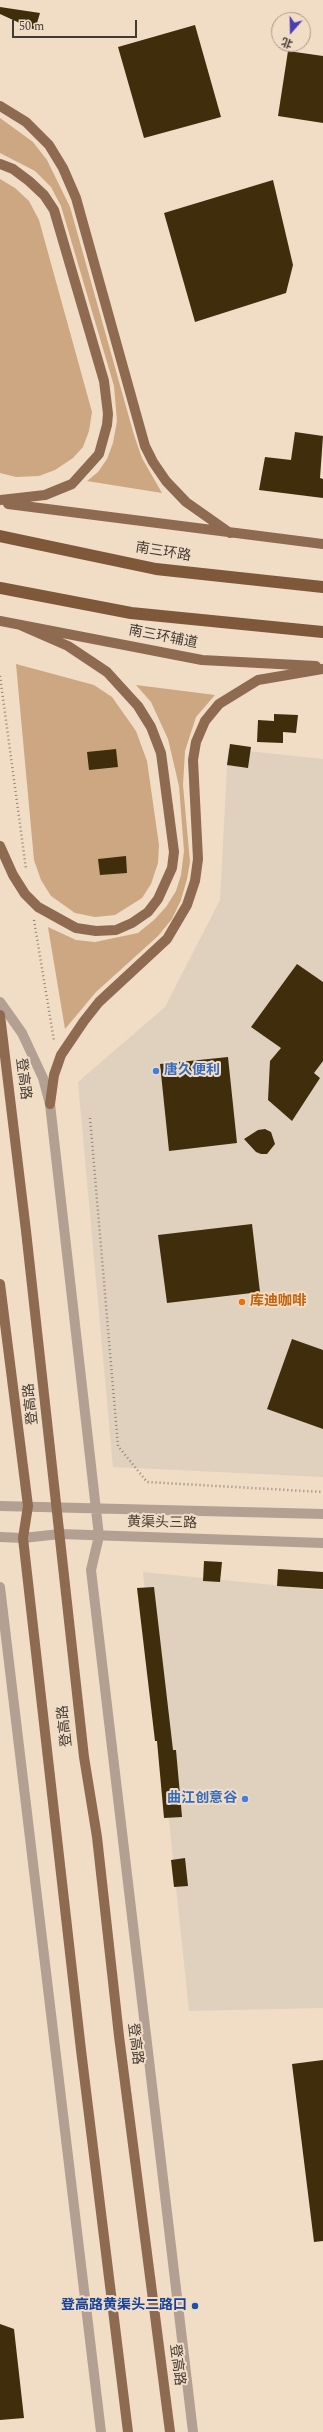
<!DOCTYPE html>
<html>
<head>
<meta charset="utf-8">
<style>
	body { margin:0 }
	#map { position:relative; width:323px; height:2432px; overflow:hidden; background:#f1dcc6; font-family:Spectral,"Noto Sans SC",serif }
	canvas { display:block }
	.north { position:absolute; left:271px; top:12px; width:40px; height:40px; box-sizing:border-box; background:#f1dcc6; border:1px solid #ab9c8b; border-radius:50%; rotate:200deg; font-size:11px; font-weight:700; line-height:16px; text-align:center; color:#433b32 }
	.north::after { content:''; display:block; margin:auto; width:14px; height:18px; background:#4b3db4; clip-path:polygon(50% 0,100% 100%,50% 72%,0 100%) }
	.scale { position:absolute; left:12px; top:20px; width:125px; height:18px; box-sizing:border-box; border:2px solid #433b32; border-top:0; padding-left:5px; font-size:12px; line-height:14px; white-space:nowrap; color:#433b32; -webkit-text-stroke:3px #f1dcc6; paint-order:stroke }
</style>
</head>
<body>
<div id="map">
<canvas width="323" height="2432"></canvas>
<div class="north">北</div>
<div class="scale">50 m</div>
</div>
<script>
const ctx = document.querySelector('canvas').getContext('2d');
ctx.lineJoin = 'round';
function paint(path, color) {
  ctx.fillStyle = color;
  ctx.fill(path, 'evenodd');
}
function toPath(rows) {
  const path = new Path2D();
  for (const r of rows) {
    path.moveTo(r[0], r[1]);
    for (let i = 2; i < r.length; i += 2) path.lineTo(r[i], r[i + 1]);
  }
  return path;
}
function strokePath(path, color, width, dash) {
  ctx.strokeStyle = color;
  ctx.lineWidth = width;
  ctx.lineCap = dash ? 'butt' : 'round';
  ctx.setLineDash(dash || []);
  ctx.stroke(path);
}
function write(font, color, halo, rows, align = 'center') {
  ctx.font = font + ' Spectral,"Noto Sans SC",serif';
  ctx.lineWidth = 4;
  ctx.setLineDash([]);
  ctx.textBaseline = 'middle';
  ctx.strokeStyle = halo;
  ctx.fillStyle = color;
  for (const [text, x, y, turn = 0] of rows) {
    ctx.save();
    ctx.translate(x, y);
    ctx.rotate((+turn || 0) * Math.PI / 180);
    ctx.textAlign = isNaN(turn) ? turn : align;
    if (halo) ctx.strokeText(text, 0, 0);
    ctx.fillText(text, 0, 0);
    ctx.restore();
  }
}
paint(toPath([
	[228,749,323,759,323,1477,113,1467,78,1082,165,1007,220,900],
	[143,1572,323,1590,323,2008,189,2011]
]), '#e0d0be');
paint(toPath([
	[0,118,33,142,47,160,70,207,134,435,142,458,162,493,87,481,98,472,107,459,113,443,117,421,114,386,61,206,51,187,35,171,0,153],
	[0,179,15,188,29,201,39,220,92,412,89,431,83,447,73,458,55,470,39,476,16,477,0,473],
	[16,664,94,685,112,697,136,731,147,761,159,845,158,863,151,884,142,898,115,915,95,917,75,913,51,896,41,880,34,860],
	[136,685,215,695,196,717,185,751,183,785,190,862,187,879,181,900,172,919,158,936,96,992,65,1029,48,927,76,940,95,942,138,933,154,920,166,907,176,891,181,875,184,851,179,786,168,739,151,702]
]), '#cca781');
paint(toPath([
	[0,7,40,13,35,30,0,14],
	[195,25,221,117,144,138,118,47],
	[288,51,323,56,323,123,278,116],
	[273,180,293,265,286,293,195,322,164,213],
	[295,432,323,436,320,478,323,479,323,498,259,490,265,457,291,460],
	[274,714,298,715,296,733,283,732,283,743,257,742,258,720,274,721],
	[230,744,251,747,248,768,227,765],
	[116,749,118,767,89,770,87,752],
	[126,856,127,873,100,875,98,859],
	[297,964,323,982,323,1061,314,1073,320,1078,292,1121,268,1100,270,1061,281,1048,251,1027],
	[228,1057,237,1143,169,1151,160,1064],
	[265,1129,271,1132,275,1144,267,1154,261,1154,256,1152,244,1139,258,1130],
	[252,1224,260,1292,167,1303,158,1235],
	[292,1339,323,1350,323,1429,267,1409],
	[204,1561,222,1562,220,1582,203,1581],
	[278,1569,323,1572,323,1589,277,1586],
	[154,1587,173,1750,176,1750,182,1817,164,1818,157,1741,155,1741,137,1588],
	[185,1858,188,1886,174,1887,171,1860],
	[323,2060,323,2241,314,2242,292,2064],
	[0,2324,14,2329,24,2418,0,2420]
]), '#402d0c');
strokePath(toPath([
	[0,676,26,869],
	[34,920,54,1041],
	[90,1118,118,1446,147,1482,323,1492]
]), '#938576', 2.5, [1, 3]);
strokePath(toPath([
	[0,1002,22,1033,43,1078,50,1104,99,1536,91,1570,193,2432],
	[0,1506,323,1514],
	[0,1537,23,1538,60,1534,323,1543],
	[0,1587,101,2432]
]), '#b4a092', 10);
strokePath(toPath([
	[0,106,26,122,49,145,63,168,76,198,145,446,153,462,166,481,186,502,230,533],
	[0,164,13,169,29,181,44,195,54,210,104,381,108,414,107,425,99,454,72,484,45,495,0,500],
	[8,504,323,544],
	[0,621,202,660,316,666],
	[0,846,13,875,25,894,38,907,76,928,96,931,116,930,132,923,148,912,158,899,172,868,174,852,161,753,151,727,138,706,107,672,68,646,20,625],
	[0,1015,26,1231,84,1757,97,1837,119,2036,170,2432],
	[50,1104,54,1075,61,1055,84,1021,99,1002,167,939,187,905,195,881,198,859,193,760,196,742,205,721,219,704,258,680,323,669],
	[0,1284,28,1506,23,1538,81,2050,128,2432]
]), '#8e6a51', 10);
strokePath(toPath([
	[0,536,156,569,323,587],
	[0,588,131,613,323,632]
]), '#7f5739', 12);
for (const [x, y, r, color] of [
	[156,1071,4,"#3f7fe0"],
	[242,1302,4,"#e8710a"],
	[245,1799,4,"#3f7fe0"],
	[195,2306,4,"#1a4fb4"]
]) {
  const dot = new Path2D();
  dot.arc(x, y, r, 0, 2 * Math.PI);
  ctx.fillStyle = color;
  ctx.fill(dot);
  strokePath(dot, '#f1dcc6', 1.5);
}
write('14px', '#433b32', '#f1dcc6', [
	["南三环路",163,553,9],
	["南三环辅道",163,638,11],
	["登高路",22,1079,83],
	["登高路",32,1404,-96],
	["黄渠头三路",162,1524,1],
	["登高路",66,1726,-96],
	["登高路",134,2044,83],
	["登高路",176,2365,83]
]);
write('bold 14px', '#366cbe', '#f1dcc6', [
	["唐久便利",164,1071],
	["曲江创意谷",237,1799,"right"]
], 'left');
write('bold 14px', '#c56008', '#f1dcc6', [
	["库迪咖啡",250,1302]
], 'left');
write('bold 14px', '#164399', '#f1dcc6', [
	["登高路黄渠头二路口",187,2306]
], 'right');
</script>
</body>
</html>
